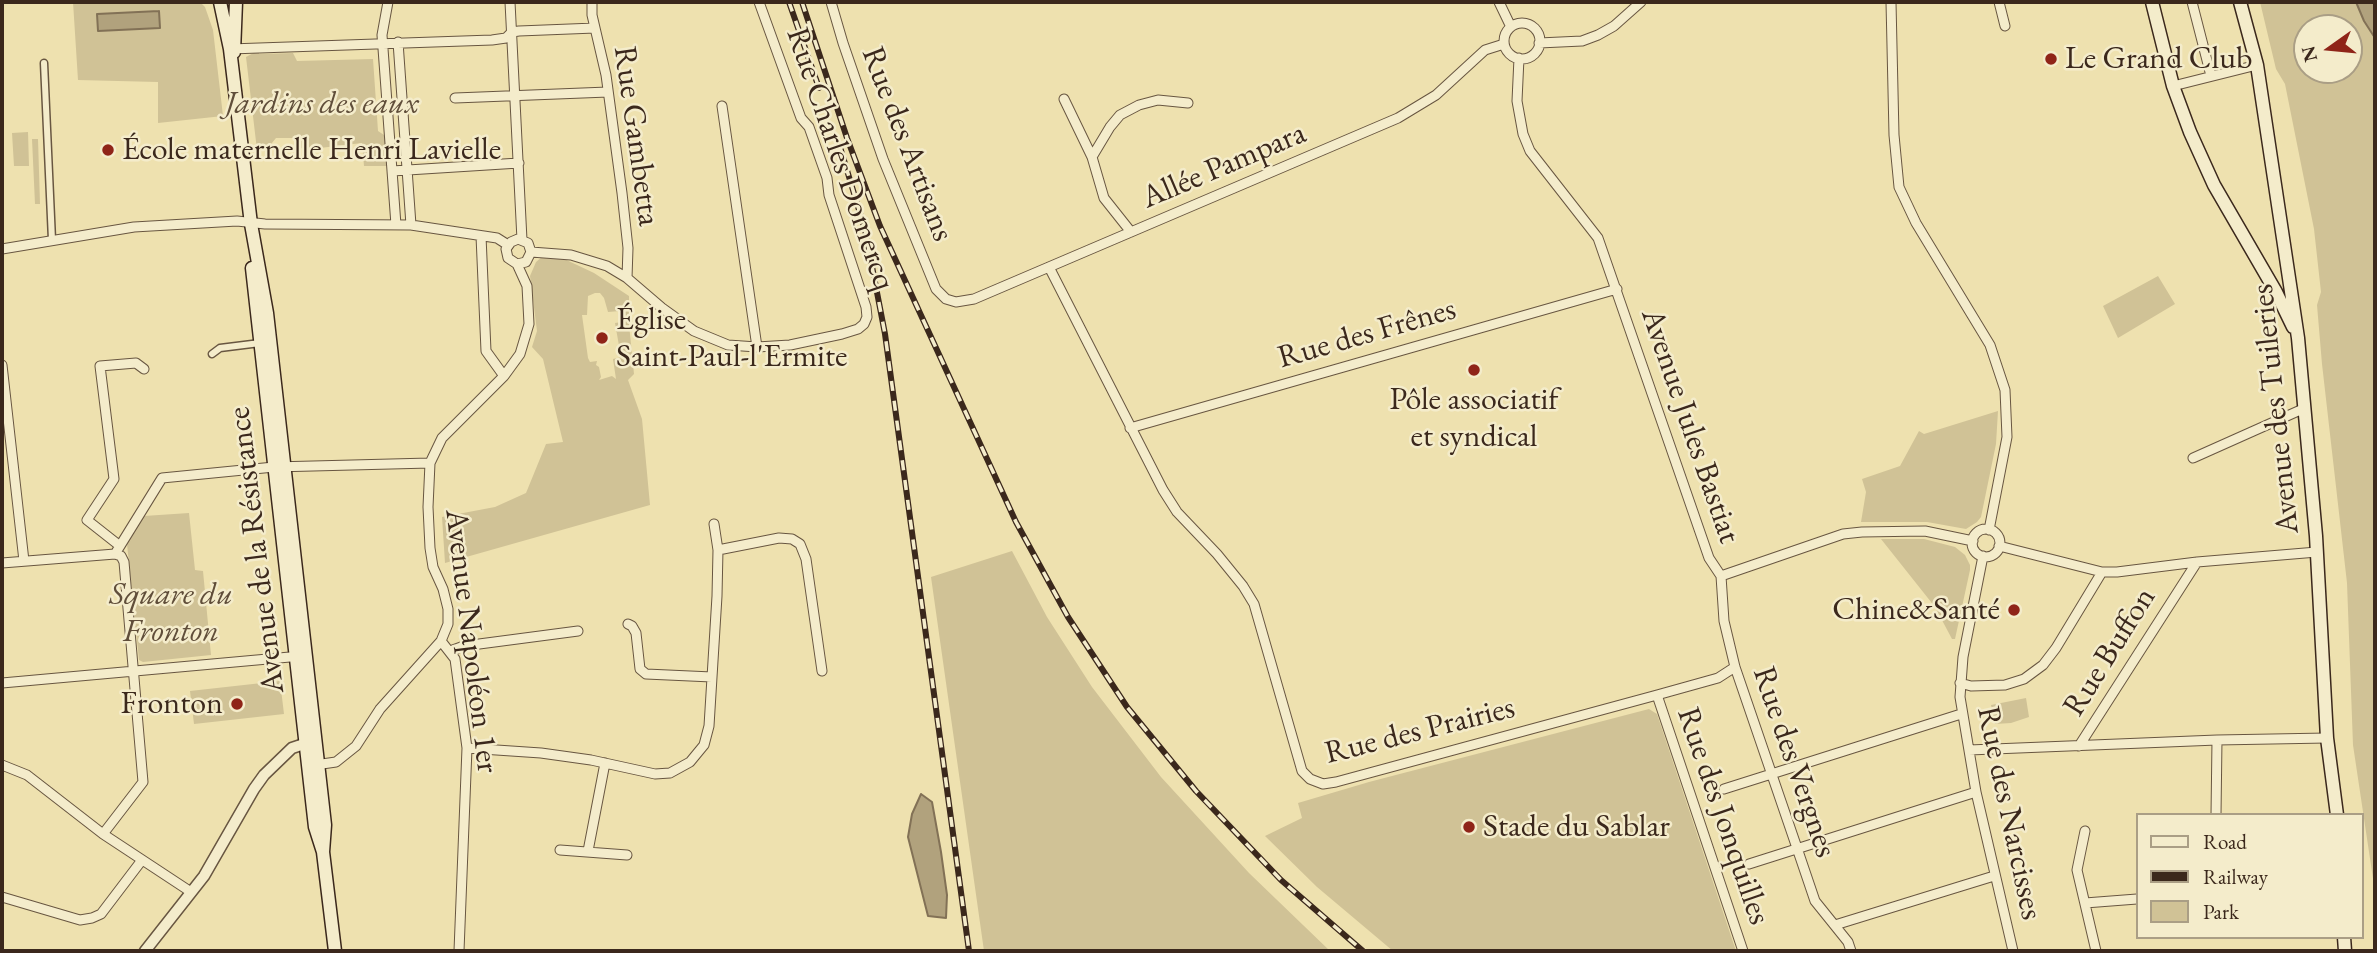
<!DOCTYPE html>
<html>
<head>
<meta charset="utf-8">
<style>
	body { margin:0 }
	#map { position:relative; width:2377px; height:953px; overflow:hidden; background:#eee1af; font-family:"EB Garamond",serif }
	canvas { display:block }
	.frame { position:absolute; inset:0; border:4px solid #3b281c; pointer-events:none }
	.legend { position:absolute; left:2136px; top:813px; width:228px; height:126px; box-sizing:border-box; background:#f4eccb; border:2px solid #aa9e85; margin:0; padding:9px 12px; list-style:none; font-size:21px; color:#3b281c }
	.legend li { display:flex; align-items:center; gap:14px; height:35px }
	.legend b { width:35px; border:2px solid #aa9e85 }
	.north { position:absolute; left:2293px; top:14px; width:70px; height:70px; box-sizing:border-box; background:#f4eccb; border:2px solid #aa9e85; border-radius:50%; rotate:255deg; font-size:19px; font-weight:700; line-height:28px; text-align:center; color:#3b281c }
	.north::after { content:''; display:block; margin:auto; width:24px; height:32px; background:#8f2418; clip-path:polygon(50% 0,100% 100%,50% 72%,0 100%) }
</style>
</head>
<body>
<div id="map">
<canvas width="2377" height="953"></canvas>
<div class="frame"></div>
<ul class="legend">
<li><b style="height:9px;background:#f4eccb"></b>Road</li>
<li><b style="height:9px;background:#3b281c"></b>Railway</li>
<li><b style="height:19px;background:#d0c296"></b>Park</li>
</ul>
<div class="north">N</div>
</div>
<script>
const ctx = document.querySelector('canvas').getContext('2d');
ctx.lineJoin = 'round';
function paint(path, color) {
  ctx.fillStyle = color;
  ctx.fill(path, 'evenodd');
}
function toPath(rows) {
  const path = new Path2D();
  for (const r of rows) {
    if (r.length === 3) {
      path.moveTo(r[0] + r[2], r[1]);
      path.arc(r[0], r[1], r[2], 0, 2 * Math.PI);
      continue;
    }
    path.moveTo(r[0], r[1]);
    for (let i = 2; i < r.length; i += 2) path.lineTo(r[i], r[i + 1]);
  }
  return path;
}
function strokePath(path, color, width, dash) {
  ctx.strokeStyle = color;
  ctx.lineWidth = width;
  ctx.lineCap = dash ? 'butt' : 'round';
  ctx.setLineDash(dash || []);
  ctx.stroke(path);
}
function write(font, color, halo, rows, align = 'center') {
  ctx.font = font + ' "EB Garamond",serif';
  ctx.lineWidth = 5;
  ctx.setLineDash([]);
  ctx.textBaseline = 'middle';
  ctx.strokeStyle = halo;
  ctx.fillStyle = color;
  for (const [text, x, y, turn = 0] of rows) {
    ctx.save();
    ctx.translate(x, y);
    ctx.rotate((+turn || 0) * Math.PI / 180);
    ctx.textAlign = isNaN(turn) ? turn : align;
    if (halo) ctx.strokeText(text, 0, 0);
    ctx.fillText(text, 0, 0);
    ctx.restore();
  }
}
paint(toPath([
	[73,2,200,2,205,7,213,30,223,116,158,123,158,82,78,80],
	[2260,2,2356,2,2375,38,2375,892,2353,745,2347,583,2322,364,2317,305,2321,292,2314,229,2285,84,2276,69],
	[2307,28,2349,28,2349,70,2307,70],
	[259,50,259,54,293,53,297,61,373,59,378,131,387,137,389,166,364,166,362,143,303,150,294,138,276,138,267,149,257,150,246,57],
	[28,132,29,166,14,166,12,133],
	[32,139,38,139,40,204,35,204],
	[543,256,558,256,594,273,629,296,629,324,634,374,628,380,642,419,650,505,445,563,442,517,495,507,526,493,546,444,563,442,543,359,532,347,537,331,530,276,536,262],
	[595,293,600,293,604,298,608,312,620,311,622,322,615,323,621,357,613,359,616,379,612,376,599,380,601,377,599,367,596,365,597,361,590,362,588,358,582,315,587,315,588,296],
	[2158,276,2175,304,2118,338,2103,306],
	[1998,411,1996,444,1981,517,1977,522,1966,529,1927,522,1861,522,1866,492,1862,479,1900,466,1919,431,1924,434],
	[189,513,195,570,203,571,211,655,143,662,139,660,127,544,144,516],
	[1881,539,1924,539,1955,547,1965,555,1970,565,1970,570,1955,639,1952,639,1935,607],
	[1012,551,1047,617,1092,687,1161,777,1249,873,1330,951,984,951,931,577],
	[280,681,284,714,194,724,190,691],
	[2026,698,2029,717,2011,723,1995,724,1991,705],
	[1649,709,1657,714,1736,951,1393,951,1317,887,1265,836,1302,818,1298,803,1369,782]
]), '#d0c296');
const water = toPath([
	[2356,2,2375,2,2375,38,2364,21,2356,2],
	[159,11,160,28,98,31,97,14,159,11],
	[921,794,932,802,941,852,947,895,946,918,928,916,908,837,912,814,921,794]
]);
paint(water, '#b1a27d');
strokePath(water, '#827156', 2);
const pedestrian = toPath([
	[44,63,52,240],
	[212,354,220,348,260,343]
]);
const minor = toPath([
	[388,2,382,35,396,225],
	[510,2,522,240],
	[592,2,592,15,606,75,622,193,628,248,627,278],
	[831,2,843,43,883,159,936,289,946,299,956,302,974,299,1398,118,1436,95,1485,50,1504,44],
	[1499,2,1511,27],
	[1891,2,1894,135,1899,187,1916,223,1990,345,2005,390,2007,437,1989,530],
	[1999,2,2005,26],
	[2192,2,2211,76],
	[1522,41,18],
	[398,42,411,225],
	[1539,43,1582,41,1598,35,1614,26,1641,2],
	[230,49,492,40,506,38,512,32,519,31,595,28],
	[1519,58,1517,101,1523,134,1530,151,1598,238,1709,558,1721,576],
	[2173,86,2257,65],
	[455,98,608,92],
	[1064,99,1092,157,1104,198,1131,232],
	[722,106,757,347],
	[1092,157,1110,127,1120,115,1139,105,1158,100,1188,103],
	[392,171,519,163],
	[481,236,486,351,504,376],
	[2,249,134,227,237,221,265,224,411,225,497,238,508,245],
	[531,252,571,255,607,266,627,278,662,308,694,331,728,345,757,347,790,345,842,334,858,329,864,324,867,317,866,307,829,195,827,178,809,127,801,118,759,2],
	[1049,267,1163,490,1177,512,1217,554,1243,586,1254,604,1302,771,1310,779,1323,784,1336,782,1657,695,1718,678,1735,667],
	[2,365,24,561],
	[1130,428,1617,289],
	[2193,458,2305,408],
	[1986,543,14],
	[120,546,87,520,114,479,100,366,136,363,144,369],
	[1999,546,2102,572,2117,572,2197,562,2317,552],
	[718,550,779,538,792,539,800,544,806,559,822,671],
	[115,554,162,478,274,467,430,463],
	[1983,556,1963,657,1960,697,1976,792,2013,951],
	[2,563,115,554,121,556,124,562,143,782,103,834],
	[1721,576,1724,621,1735,667,1797,848,1815,901,1848,942,1851,951],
	[1721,576,1843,534,1862,532,1925,531,1973,541],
	[628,624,632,626,636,633,640,669,646,674,712,677],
	[441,641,455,659,467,748,459,951],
	[450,651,464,646,578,631],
	[2,683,301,656],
	[1960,683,1971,686,2005,685,2024,679,2043,665,2056,648,2102,572],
	[1657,695,1743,951],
	[2079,746,2197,562],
	[467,748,541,753,591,760,655,774,670,773,690,762,704,745,709,726,717,596,718,550,714,524],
	[1969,750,2217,740],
	[2,765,27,775,103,834,191,892],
	[315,765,336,762,356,746,380,709,441,641,448,624,448,609,443,589,433,567,430,548,428,507,430,463,442,438,504,376,520,354,529,324,527,286,517,264,508,258,506,249,511,242,518,239,528,243,531,252,526,262,517,264],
	[1724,789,1961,714],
	[2216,815,2217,740,2327,738],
	[2085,831,2077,870,2096,951],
	[560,850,627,855],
	[588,851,605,763],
	[1749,864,1976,792],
	[2,897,80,920,92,918,101,914,142,860],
	[2085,903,2137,899],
	[1835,925,1994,876]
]);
const tertiary = toPath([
	[145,951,204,876,254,789,264,775,292,748,313,741]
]);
const secondary = toPath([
	[220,2,230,49,251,224,267,313,325,825,323,852],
	[2152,2,2173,86,2190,132,2214,185,2276,292,2293,327],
	[2240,2,2257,65,2298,338,2316,536,2327,738,2337,815],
	[234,52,236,2],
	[252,268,315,827,323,852,335,951],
	[2344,937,2345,951]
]);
strokePath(pedestrian, '#685641', 9);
strokePath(minor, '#685641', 11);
strokePath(tertiary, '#685641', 13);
strokePath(secondary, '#3b281c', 15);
strokePath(pedestrian, '#f4eccb', 6);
strokePath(minor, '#f4eccb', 9);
strokePath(tertiary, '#f4eccb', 10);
strokePath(secondary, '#f4eccb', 12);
const rail = toPath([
	[789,2,819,88],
	[802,2,847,138,880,226,1016,522,1068,617,1127,707,1196,791,1281,880,1363,951],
	[840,147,865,230,885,334,969,951]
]);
strokePath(rail, '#3b281c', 6);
strokePath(rail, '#f4eccb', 3.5, [10]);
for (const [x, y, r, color] of [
	[2051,59,7,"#8f2418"],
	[108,150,7,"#8f2418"],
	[602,338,7,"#8f2418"],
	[1474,370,7,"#8f2418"],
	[2014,610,7,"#8f2418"],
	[237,704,7,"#8f2418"],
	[1469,827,7,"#8f2418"]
]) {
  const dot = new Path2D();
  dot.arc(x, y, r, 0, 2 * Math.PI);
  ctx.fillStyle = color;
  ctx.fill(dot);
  strokePath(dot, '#f4eccb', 2.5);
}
write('32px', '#3b281c', '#f4eccb', [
	["Le Grand Club",2065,59],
	["École maternelle Henri Lavielle",122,150],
	["Église",616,320],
	["Saint-Paul-l'Ermite",616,357],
	["Pôle associatif",1474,400,"center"],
	["et syndical",1474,437,"center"],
	["Chine&Santé",2000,610,"right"],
	["Fronton",223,704,"right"],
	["Stade du Sablar",1483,827]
], 'left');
write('italic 32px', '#604e3a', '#f4eccb', [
	["Jardins des eaux",322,104],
	["Square du",171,595],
	["Fronton",171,632]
]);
write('32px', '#3b281c', '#f4eccb', [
	["Rue Gambetta",636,136,82],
	["Rue des Artisans",907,144,69],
	["Rue Charles Domercq",840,159,71],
	["Allée Pampara",1224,166,-23],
	["Rue des Frênes",1367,334,-16],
	["Avenue des Tuileries",2276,409,-96],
	["Avenue Jules Bastiat",1690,426,71],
	["Avenue de la Résistance",257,550,-97],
	["Avenue Napoléon 1er",471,641,83],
	["Rue Buffon",2110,652,-58],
	["Rue des Prairies",1420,731,-14],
	["Rue des Vergnes",1794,762,71],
	["Rue des Narcisses",2009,813,78],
	["Rue des Jonquilles",1723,816,71]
]);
</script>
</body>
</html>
